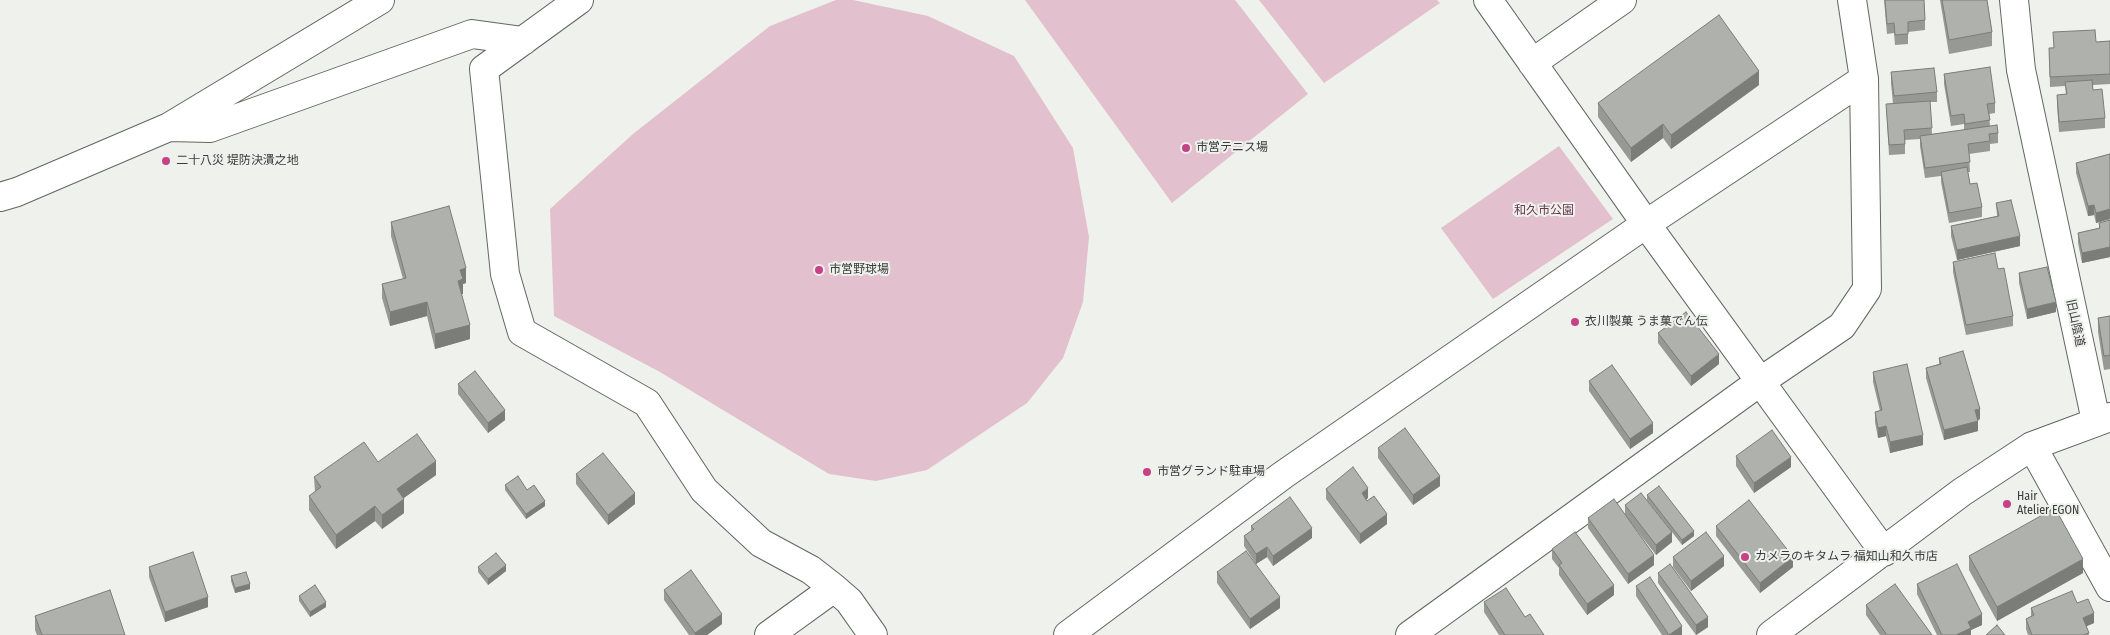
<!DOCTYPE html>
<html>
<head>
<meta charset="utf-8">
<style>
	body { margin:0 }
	canvas { display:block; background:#eef1ec }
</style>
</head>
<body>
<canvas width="2110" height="635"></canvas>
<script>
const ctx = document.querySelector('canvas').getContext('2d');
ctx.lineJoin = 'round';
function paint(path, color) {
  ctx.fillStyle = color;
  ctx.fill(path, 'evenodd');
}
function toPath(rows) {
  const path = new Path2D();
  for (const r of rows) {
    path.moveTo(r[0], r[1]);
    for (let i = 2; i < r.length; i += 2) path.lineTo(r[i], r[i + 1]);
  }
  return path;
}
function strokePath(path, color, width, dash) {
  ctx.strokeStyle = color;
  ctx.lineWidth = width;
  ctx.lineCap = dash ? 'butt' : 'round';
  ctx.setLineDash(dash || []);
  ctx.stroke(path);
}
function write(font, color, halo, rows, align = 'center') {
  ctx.font = font + ' "Fira Sans Condensed","Noto Sans JP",sans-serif';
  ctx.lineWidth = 4;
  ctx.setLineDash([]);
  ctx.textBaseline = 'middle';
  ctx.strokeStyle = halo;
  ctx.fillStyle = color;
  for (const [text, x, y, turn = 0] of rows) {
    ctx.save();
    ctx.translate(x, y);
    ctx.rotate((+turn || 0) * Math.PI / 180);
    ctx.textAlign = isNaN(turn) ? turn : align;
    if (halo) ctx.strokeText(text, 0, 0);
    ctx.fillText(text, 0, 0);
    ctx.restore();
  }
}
paint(toPath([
	[836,0,853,0,928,16,1014,56,1073,148,1089,237,1083,302,1063,358,1027,403,927,470,876,481,829,474,660,372,554,316,550,209,633,134,770,26],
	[1025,0,1235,0,1308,94,1172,203],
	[1259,0,1437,0,1440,3,1324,83],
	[1559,146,1613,219,1493,299,1441,228]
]), '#e2c0cd');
const minor = toPath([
	[579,0,484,69,505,274,522,332,647,403,704,490,761,543,811,570,834,588,849,601,873,635],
	[1488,0,1646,224,1884,552],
	[2014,0,2021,70,2096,421],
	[1532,63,1622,0],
	[169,127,210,128,472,34,523,41],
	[0,197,17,192,169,127,380,0],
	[2032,446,2110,587],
	[769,635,834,588],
	[1068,635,1283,475,1646,224,1864,79],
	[1410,635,1761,381,1842,326,1867,289,1864,79,1852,0],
	[1771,635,1962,492,2032,446,2110,417]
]);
strokePath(minor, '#636661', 30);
strokePath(minor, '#fff', 28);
paint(toPath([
	[1884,0,1924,0,1925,20,1925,30,1908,32,1908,44,1895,45,1894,33,1887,34],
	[1940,0,1987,0,1992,32,1992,46,1949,54],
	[2110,41,2110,84,2093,85,2093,90,2105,118,2105,128,2059,132,2057,105,2057,95,2066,94,2065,86,2050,87,2049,48,2096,42],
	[1891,72,1937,92,1937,102,1930,102,1932,134,1964,130,1964,124,1951,126,1944,84,1944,74,1995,103,1995,113,1989,114,1990,126,1998,133,1998,143,1990,144,1990,151,1969,154,1970,172,1968,172,1970,184,1982,207,1982,217,1949,223,1941,182,1941,176,1925,178,1920,146,1920,139,1905,140,1905,154,1889,155,1886,104,1893,104,1891,83],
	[1759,85,1671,149,1663,138,1631,162,1598,117,1598,103],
	[2110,154,2110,219,2096,223,2094,215,2088,216,2076,173,2076,163],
	[1996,203,2020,246,1957,260,1951,236,1951,226,1997,216],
	[2110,220,2110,257,2082,263,2078,243,2078,233,2099,228,2099,223],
	[391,222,466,283,463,284,463,294,461,294,470,339,435,349,427,316,390,326,382,298,382,284,403,279,391,236],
	[1953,262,1998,269,2013,316,2013,326,1966,335,1953,272],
	[2019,273,2056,312,2027,319,2019,283],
	[2110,316,2110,369,2104,370,2098,332,2098,318],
	[1658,333,1719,364,1691,386,1658,343],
	[1939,358,1980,419,1978,420,1978,431,1944,440,1926,378,1926,368,1939,364],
	[1873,372,1923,445,1890,453,1886,436,1878,438,1875,422,1875,412,1880,411,1873,382],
	[1589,381,1653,433,1630,449,1589,391],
	[458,384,505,420,488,433,458,394],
	[1378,448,1440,486,1413,505,1378,458],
	[1736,456,1791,467,1754,493,1736,466],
	[378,462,436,475,403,498,404,513,382,529,375,521,336,549,309,510,309,496,315,492,314,477],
	[576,474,635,504,608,525,576,484],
	[505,485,527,490,545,506,526,519,505,490],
	[1326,489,1368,498,1366,499,1387,524,1360,544,1326,499],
	[1647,495,1694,536,1682,545,1647,500],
	[1625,505,1672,542,1656,555,1631,523,1654,565,1628,584,1588,528,1588,518,1625,514],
	[1251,526,1312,538,1273,566,1267,557,1256,564,1244,546,1244,536,1251,531],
	[1716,526,1793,567,1760,593,1716,536],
	[1552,549,1614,595,1587,615,1559,575,1559,568,1552,559],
	[1969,556,2083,573,1997,621,1969,570],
	[1673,557,1724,566,1691,591,1673,567],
	[149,567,208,607,165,622,149,577],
	[478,567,506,571,488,585,478,572],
	[1217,572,1280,608,1250,629,1217,583],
	[1658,573,1708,627,1696,635,1658,583],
	[231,576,250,589,235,593,231,581],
	[1917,584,1982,625,1971,630,1971,635,1937,635,1917,594],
	[1636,586,1682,635,1662,635,1636,596],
	[664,590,722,624,707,635,689,635,664,600],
	[299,596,326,607,310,617,299,601],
	[1484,602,1525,617,1544,635,1499,635,1484,612],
	[2077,603,2094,623,2086,626,2089,635,2028,635,2026,629,2026,619,2031,616,2031,608],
	[1866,605,1932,635,1880,635,1866,615],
	[35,616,125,635,37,635,35,630]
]), '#969994');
paint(toPath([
	[1759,71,1759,85,1671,149,1671,135],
	[1663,124,1663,138,1631,162,1631,148],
	[2094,205,2094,215,2088,216,2088,206],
	[2110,209,2110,219,2096,223,2096,213],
	[2020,236,2020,246,1957,260,1957,250],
	[2110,247,2110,257,2082,263,2082,253],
	[466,268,466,283,463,284,463,294,458,295,458,281,460,270],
	[427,302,427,316,390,326,390,312],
	[2056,302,2056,312,2027,319,2027,309],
	[470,325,470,339,435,349,435,334],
	[1719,354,1719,364,1691,386,1691,376],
	[1980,409,1980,419,1975,421,1975,410],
	[505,410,505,420,488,433,488,423],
	[1978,421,1978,431,1944,440,1944,430],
	[1653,423,1653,433,1630,449,1630,439],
	[1886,426,1886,436,1878,438,1878,428],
	[1923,435,1923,445,1890,453,1890,442],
	[1791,457,1791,467,1754,493,1754,483],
	[436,461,436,475,397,503,397,489],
	[1440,476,1440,486,1413,505,1413,495],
	[1368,488,1368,498,1362,503,1362,493],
	[635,493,635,504,608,525,608,515],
	[404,499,404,513,382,529,382,515],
	[545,501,545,506,526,519,526,514],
	[375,506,375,521,336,549,336,535],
	[1387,514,1387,524,1360,544,1360,534],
	[1312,528,1312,538,1273,566,1273,556],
	[1694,531,1694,536,1682,545,1682,540],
	[1672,532,1672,542,1656,555,1656,545],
	[1267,547,1267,557,1256,564,1256,554],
	[1654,555,1654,565,1628,584,1628,574],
	[1724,556,1724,566,1691,591,1691,581],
	[1793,557,1793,567,1760,593,1760,583],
	[2083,559,2083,573,1997,621,1997,607],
	[506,565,506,571,488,585,488,579],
	[250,584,250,589,235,593,235,588],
	[1614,585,1614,595,1587,615,1587,604],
	[208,597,208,607,165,622,165,612],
	[1280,597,1280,608,1250,629,1250,619],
	[326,602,326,607,310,617,310,612],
	[2094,613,2094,623,2083,628,2083,618],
	[722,614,722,624,707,635,695,635,695,633],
	[1982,614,1982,625,1971,630,1971,635,1956,635,1968,622],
	[1708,617,1708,627,1696,635,1696,625],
	[1682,626,1682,635,1669,635]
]), '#7a7d78');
const building = toPath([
	[1885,0,1924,0,1925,20,1908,22,1908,34,1895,35,1894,23,1887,24,1885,0],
	[1942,0,1987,0,1992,32,1949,40,1942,0],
	[1719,15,1759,71,1671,135,1663,124,1631,148,1598,103,1719,15],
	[2095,30,2096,42,2110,41,2110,74,2050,77,2049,48,2054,48,2053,32,2095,30],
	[1990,67,1995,103,1987,104,1990,120,1965,124,1964,114,1951,116,1944,74,1990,67],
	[1934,68,1937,92,1894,96,1891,72,1934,68],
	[2092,80,2093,90,2102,89,2105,118,2059,122,2057,95,2067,94,2065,82,2092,80],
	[1930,101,1932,128,1904,130,1905,144,1889,145,1886,104,1930,101],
	[1997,125,1998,133,1989,134,1990,141,1968,144,1970,162,1925,168,1920,136,1997,125],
	[2110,154,2110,209,2096,213,2094,205,2088,206,2076,163,2110,154],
	[1967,167,1970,184,1977,183,1982,207,1949,213,1941,172,1967,167],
	[2011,200,2020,236,1957,250,1951,226,1999,216,1996,203,2011,200],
	[449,206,466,268,460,270,463,279,458,281,470,325,435,334,427,302,390,312,382,284,406,278,391,222,449,206],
	[2110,220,2110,247,2082,253,2078,233,2100,228,2099,223,2110,220],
	[1995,253,1998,269,2004,268,2013,316,1966,325,1953,262,1995,253],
	[2047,267,2056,302,2027,309,2019,273,2047,267],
	[1686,312,1719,354,1691,376,1658,333,1686,312],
	[2110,316,2110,355,2104,356,2098,318,2110,316],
	[1963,351,1980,409,1975,410,1978,421,1944,430,1926,368,1941,364,1939,358,1963,351],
	[1907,364,1923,435,1890,442,1886,426,1878,428,1875,412,1882,410,1873,372,1907,364],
	[1612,365,1653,423,1630,439,1589,381,1612,365],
	[475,371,505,410,488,423,458,384,475,371],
	[1405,428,1440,476,1413,495,1378,448,1405,428],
	[1772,430,1791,457,1754,483,1736,456,1772,430],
	[417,434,436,461,397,489,404,499,382,515,375,506,336,535,309,496,321,487,314,477,364,442,378,462,417,434],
	[603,453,635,493,608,515,576,474,603,453],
	[1353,467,1368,488,1362,493,1367,501,1374,496,1387,514,1360,534,1326,489,1353,467],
	[518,476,527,490,534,485,545,501,526,514,505,485,518,476],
	[1659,486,1694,531,1682,540,1647,495,1659,486],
	[1641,493,1672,532,1656,545,1625,505,1641,493],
	[1290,497,1312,528,1273,556,1267,547,1256,554,1244,536,1254,529,1251,526,1290,497],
	[1614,499,1654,555,1628,574,1588,518,1614,499],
	[1749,500,1793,557,1760,583,1716,526,1749,500],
	[2055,508,2083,559,1997,607,1969,556,2055,508],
	[1575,532,1614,585,1587,604,1559,565,1562,563,1552,549,1575,532],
	[1706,532,1724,556,1691,581,1673,557,1706,532],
	[1246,551,1280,597,1250,619,1217,572,1246,551],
	[193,552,208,597,165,612,149,567,193,552],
	[496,553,506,565,488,579,478,567,496,553],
	[1670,564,1708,617,1696,625,1658,573,1670,564],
	[1957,564,1982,614,1968,622,1971,628,1956,635,1942,635,1917,584,1957,564],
	[691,570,722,614,695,633,664,590,691,570],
	[246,572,250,584,235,588,231,576,246,572],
	[1650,577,1682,626,1669,635,1636,586,1650,577],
	[1895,584,1932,635,1887,635,1866,605,1895,584],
	[315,585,326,602,310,612,299,596,315,585],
	[1506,588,1525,617,1530,614,1544,635,1505,635,1484,602,1506,588],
	[110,590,125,635,42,635,35,616,110,590],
	[2072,591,2077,603,2088,599,2094,613,2083,618,2089,633,2083,635,2032,635,2026,619,2034,615,2031,608,2072,591],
	[1997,625,2005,635,1986,635,1997,625]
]);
paint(building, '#afb2ac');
strokePath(building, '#7a7d78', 1);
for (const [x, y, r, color] of [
	[1186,148,5,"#c64185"],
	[166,161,5,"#c64185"],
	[819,270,5,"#c64185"],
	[1575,322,5,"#c64185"],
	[1147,472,5,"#c64185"],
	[2007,504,5,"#c64185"],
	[1745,557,5,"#c64185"]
]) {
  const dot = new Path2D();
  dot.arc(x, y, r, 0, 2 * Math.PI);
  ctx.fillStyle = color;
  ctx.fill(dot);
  strokePath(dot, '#eef1ec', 2);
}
write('12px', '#3b3c3a', '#eef1ec', [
	["市営テニス場",1196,148],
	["二十八災 堤防決潰之地",176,161],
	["市営野球場",829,270],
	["衣川製菓 うま菓でん伝",1585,322],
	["市営グランド駐車場",1157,472],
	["Hair",2017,497],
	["Atelier EGON",2017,511],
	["カメラのキタムラ 福知山和久市店",1755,557]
], 'left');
write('12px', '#6a364d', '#eef1ec', [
	["和久市公園",1544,211]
]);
write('12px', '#3b3c3a', '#eef1ec', [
	["旧山陰道",2075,323,78]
]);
</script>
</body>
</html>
